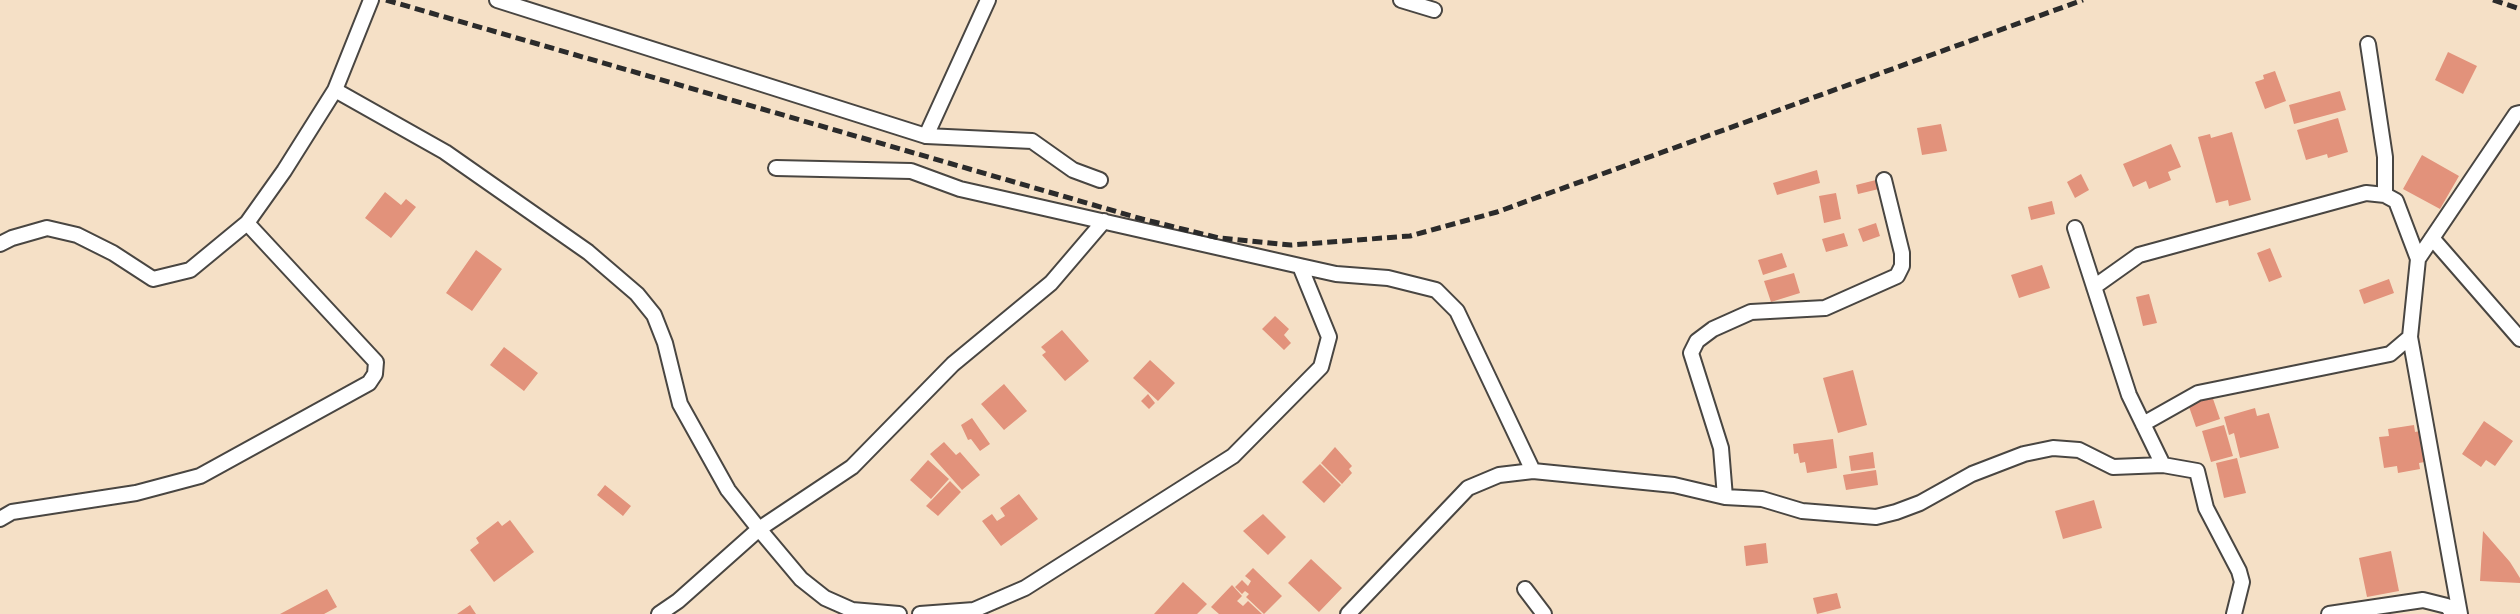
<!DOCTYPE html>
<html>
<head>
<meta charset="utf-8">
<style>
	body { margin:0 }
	canvas { display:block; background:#f5e0c6 }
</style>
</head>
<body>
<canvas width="2520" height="614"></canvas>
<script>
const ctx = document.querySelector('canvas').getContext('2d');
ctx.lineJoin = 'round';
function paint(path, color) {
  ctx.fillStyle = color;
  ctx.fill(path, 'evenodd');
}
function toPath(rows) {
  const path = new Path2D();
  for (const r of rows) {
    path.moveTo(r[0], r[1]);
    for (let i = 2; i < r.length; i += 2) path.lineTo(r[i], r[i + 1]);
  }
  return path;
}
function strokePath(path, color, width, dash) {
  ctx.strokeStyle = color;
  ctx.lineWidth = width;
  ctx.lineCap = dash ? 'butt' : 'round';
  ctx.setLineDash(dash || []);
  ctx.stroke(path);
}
paint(toPath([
	[2448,52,2477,66,2463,94,2435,80],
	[2275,71,2286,101,2265,109,2255,82,2264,79,2263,75],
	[2340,91,2346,110,2294,124,2289,105],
	[2338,118,2348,152,2328,158,2327,154,2306,160,2297,130],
	[1941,124,1947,151,1922,155,1917,128],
	[2232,132,2251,200,2229,206,2228,200,2216,203,2198,137,2210,134,2211,138],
	[2171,144,2181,167,2168,172,2171,180,2149,189,2146,181,2133,187,2123,164],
	[2422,155,2459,176,2440,209,2403,189],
	[1817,170,1820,183,1777,195,1773,183],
	[2081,174,2089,190,2075,198,2067,182],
	[1880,179,1883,188,1858,194,1856,185],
	[385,192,401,205,406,199,416,207,391,238,365,218],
	[1836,193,1841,219,1824,223,1819,196],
	[2052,201,2055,214,2031,220,2028,207],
	[1876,223,1880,236,1863,242,1858,229],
	[1844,233,1848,246,1826,252,1822,239],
	[2270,248,2282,277,2269,282,2257,253],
	[476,250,502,269,472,311,446,293],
	[1782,253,1787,267,1763,275,1758,260],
	[2042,265,2050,288,2019,298,2011,275],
	[1794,273,1800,293,1771,302,1764,281],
	[2389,279,2394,293,2364,304,2359,290],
	[2149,294,2157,323,2143,326,2136,297],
	[1275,316,1289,329,1284,335,1291,343,1284,350,1262,329],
	[1062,330,1089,361,1065,381,1042,355,1046,352,1041,347],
	[504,347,538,373,524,391,490,365],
	[1150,360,1175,383,1158,401,1133,378],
	[1853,370,1867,425,1838,433,1823,378],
	[1004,384,1027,411,1004,430,981,404],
	[2211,393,2220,419,2196,427,2187,401],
	[1148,394,1155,403,1149,409,1141,401],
	[2255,408,2257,416,2269,413,2279,448,2240,458,2234,433,2229,435,2224,417],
	[972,418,990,444,980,451,971,439,968,440,961,425],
	[2484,421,2513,441,2495,466,2486,460,2481,467,2462,454],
	[2224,425,2233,456,2211,462,2202,431],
	[2414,425,2415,432,2425,430,2430,461,2419,463,2420,469,2398,473,2397,466,2384,468,2379,437,2389,436,2388,429],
	[1833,439,1837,468,1807,473,1805,462,1800,463,1798,453,1794,454,1793,444],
	[944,442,956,455,960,452,980,475,962,490,930,454],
	[1335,447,1352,466,1349,469,1352,473,1342,484,1321,463],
	[1873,452,1875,468,1851,471,1849,456],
	[2237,458,2246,493,2224,498,2216,463],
	[928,460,949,479,931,499,910,480],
	[1320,464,1341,485,1324,503,1302,482],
	[1876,470,1878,485,1846,490,1843,475],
	[950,481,961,492,938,516,926,506],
	[605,485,631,506,623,516,597,495],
	[1019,494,1038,519,1001,546,982,521,992,514,997,521,1005,516,1000,508],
	[2094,500,2102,528,2063,539,2055,511],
	[1263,514,1286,537,1268,555,1243,531],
	[510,520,534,552,494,582,470,550,479,543,476,538,498,521,502,526],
	[2483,531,2510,562,2520,578,2520,583,2480,581],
	[1766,543,1768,563,1746,566,1744,546],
	[2391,551,2399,591,2367,597,2359,558],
	[1311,559,1342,588,1319,612,1288,583],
	[1253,568,1282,596,1264,614,1246,597,1249,594,1245,591,1242,594,1235,587,1242,580,1248,586,1251,581,1245,576],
	[1183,582,1207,604,1197,614,1154,614],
	[1232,585,1242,596,1237,601,1243,606,1248,601,1262,614,1219,614,1211,607],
	[327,589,337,607,324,614,280,614],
	[1837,593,1841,608,1817,614,1813,598],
	[470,605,476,614,457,614]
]), '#e2927b');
const minor = toPath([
	[497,0,926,136,1032,141,1073,170,1100,180],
	[1401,0,1434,10],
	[2368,44,2385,157,2385,195],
	[335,90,445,152,588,252,637,294,654,315,665,343,680,404,728,490,759,529,801,579,825,598,852,610,899,614],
	[926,136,988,0],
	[776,168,911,171,960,189,1300,266,1336,274,1388,278,1436,290,1457,311,1533,471],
	[2075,228,2129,395,2163,465],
	[2432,238,2520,339],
	[0,244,12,238,47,228,77,235,113,253,153,279,190,270,247,223],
	[2094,287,2139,255,2366,193,2385,195,2396,201,2418,259],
	[2410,337,2460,614],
	[2143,424,2198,393,2390,354,2410,337,2418,259,2516,114,2520,113],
	[1725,497,1721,448,1691,353,1697,341,1713,329,1751,312,1825,308,1897,276,1902,266,1902,253,1884,180],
	[0,519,12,512,136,493,200,476,369,383,375,374,376,362,247,223,284,171,335,90,371,0],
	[1525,589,1544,614],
	[659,614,678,601,759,529,852,467,953,364,1051,283,1104,221],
	[920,614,974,610,1025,588,1233,456,1321,367,1329,337,1300,266],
	[1348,614,1468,488,1499,475,1533,471,1674,485,1725,497,1762,499,1802,511,1876,517,1896,512,1920,503,1972,474,2024,454,2053,448,2079,450,2113,467,2163,465,2197,471,2206,508,2239,571,2242,582,2234,614],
	[2329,614,2423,600,2447,606,2453,614]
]);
strokePath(minor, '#494642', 18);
strokePath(minor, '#fff', 14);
strokePath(toPath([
	[386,0,1142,219,1219,238,1291,245,1410,236,1497,212,2083,0],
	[2493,0,2520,9]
]), '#2b2b2b', 5, [10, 5]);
</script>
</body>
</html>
